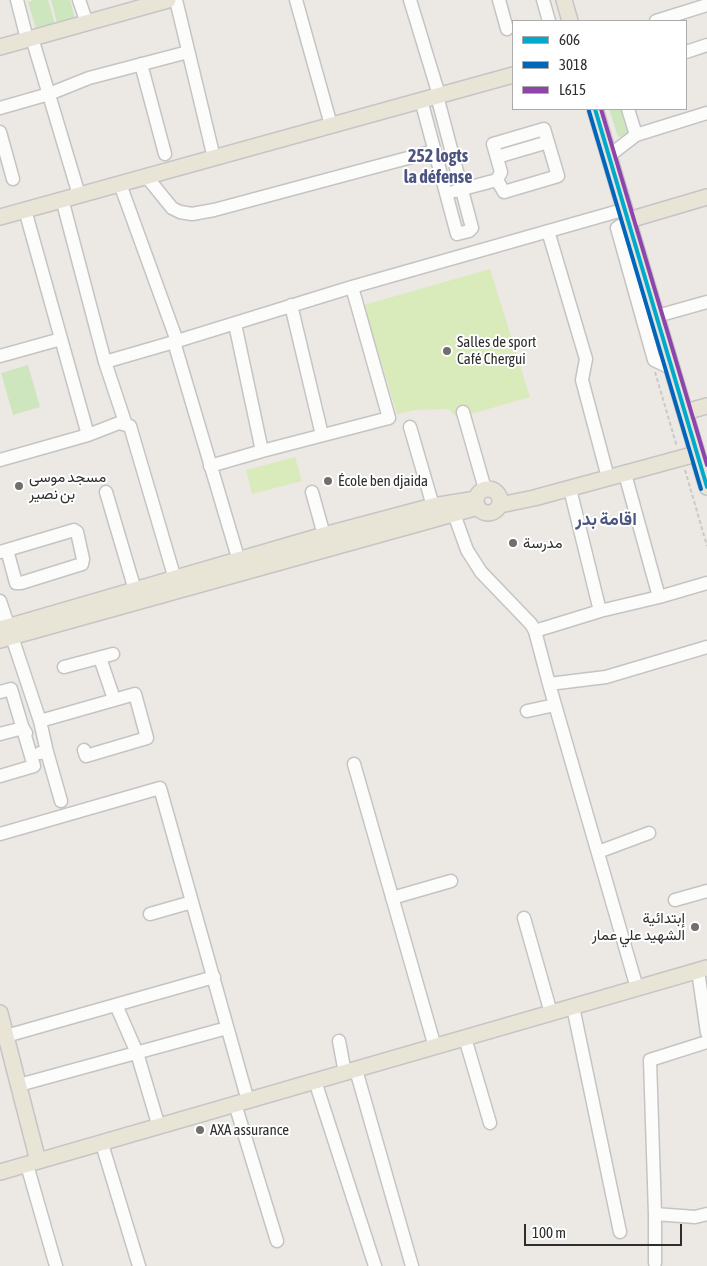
<!DOCTYPE html>
<html>
<head>
<meta charset="utf-8">
<style>
	body { margin:0 }
	#map { position:relative; width:707px; height:1266px; overflow:hidden; background:#ece8e4; font-family:"Asap Condensed",sans-serif }
	canvas { display:block }
	.legend { position:absolute; left:512px; top:20px; width:175px; height:90px; box-sizing:border-box; background:#fff; border:1px solid #ababab; margin:0; padding:6px 9px; list-style:none; font-size:15px; color:#2e2e2e }
	.legend li { display:flex; align-items:center; gap:10px; height:25px }
	.legend b { width:25px; border:1px solid #ababab }
	.scale { position:absolute; left:524px; top:1224px; width:158px; height:22px; box-sizing:border-box; border:2px solid #2e2e2e; border-top:0; padding-left:6px; font-size:15px; line-height:18px; white-space:nowrap; color:#2e2e2e; -webkit-text-stroke:4px #fff; paint-order:stroke }
</style>
</head>
<body>
<div id="map">
<canvas width="707" height="1266"></canvas>
<ul class="legend">
<li><b style="height:6px;background:#00a9ce"></b>606</li>
<li><b style="height:6px;background:#0065bd"></b>3018</li>
<li><b style="height:6px;background:#8e44ad"></b>L615</li>
</ul>
<div class="scale">100 m</div>
</div>
<script>
const ctx = document.querySelector('canvas').getContext('2d');
ctx.lineJoin = 'round';
function paint(path, color) {
  ctx.fillStyle = color;
  ctx.fill(path, 'evenodd');
}
function toPath(rows) {
  const path = new Path2D();
  for (const r of rows) {
    if (r.length === 3) {
      path.moveTo(r[0] + r[2], r[1]);
      path.arc(r[0], r[1], r[2], 0, 2 * Math.PI);
      continue;
    }
    path.moveTo(r[0], r[1]);
    for (let i = 2; i < r.length; i += 2) path.lineTo(r[i], r[i + 1]);
  }
  return path;
}
function strokePath(path, color, width, dash) {
  ctx.strokeStyle = color;
  ctx.lineWidth = width;
  ctx.lineCap = dash ? 'butt' : 'round';
  ctx.setLineDash(dash || []);
  ctx.stroke(path);
}
function write(font, color, halo, rows, align = 'center') {
  ctx.font = font + ' "Asap Condensed",Vazirmatn,sans-serif';
  ctx.lineWidth = 4;
  ctx.setLineDash([]);
  ctx.textBaseline = 'middle';
  ctx.strokeStyle = halo;
  ctx.fillStyle = color;
  for (const [text, x, y, turn = 0] of rows) {
    ctx.save();
    ctx.translate(x, y);
    ctx.rotate((+turn || 0) * Math.PI / 180);
    ctx.textAlign = isNaN(turn) ? turn : align;
    if (halo) ctx.strokeText(text, 0, 0);
    ctx.fillText(text, 0, 0);
    ctx.restore();
  }
}
paint(toPath([
	[34,0,48,0,55,24,36,29,28,2],
	[51,0,70,0,75,18,57,23],
	[609,109,621,109,629,134,618,137],
	[28,365,40,407,13,415,1,373]
]), '#cee6be');
paint(toPath([
	[490,269,530,397,457,418,449,409,416,410,397,414,364,305],
	[295,457,302,481,252,494,246,470]
]), '#d9eabb');
const minor = toPath([
	[17,0,27,39],
	[79,0,87,23],
	[176,0,214,158],
	[296,0,331,125],
	[410,0,439,95],
	[499,0,507,29],
	[543,0,549,21],
	[656,21,707,5],
	[32,38,79,195],
	[686,52,707,45],
	[141,64,165,154],
	[421,100,457,234,469,231,472,228,437,96],
	[0,108,49,94,89,78,188,52],
	[628,109,636,135],
	[0,132,13,179],
	[610,155,636,135,707,113],
	[497,157,548,142],
	[146,176,172,208,180,212,192,214,214,210,434,151],
	[120,184,177,341],
	[455,191,497,180,504,192,558,176,544,129,493,144,501,172,497,180],
	[62,199,105,362],
	[25,210,88,435],
	[629,220,617,228,654,360,673,369],
	[548,231,586,359,582,380,606,470],
	[291,305,322,435],
	[657,316,707,302],
	[235,324,262,451,389,418,352,287],
	[174,342,239,561],
	[0,356,61,339],
	[463,412,485,489],
	[126,425,105,362,174,342,352,287,626,209],
	[410,427,433,506],
	[0,460,88,435,119,423,130,426,175,579],
	[210,466,262,451],
	[625,474,659,597],
	[570,489,600,611],
	[106,492,135,590],
	[312,492,324,535],
	[454,514,467,550,481,572,531,624,535,631,549,684,637,988],
	[0,552,7,550,74,530,77,532,83,559,82,564,21,583,16,583,7,550],
	[0,601,40,721],
	[535,631,600,611,659,597,707,583],
	[100,658,114,699],
	[64,667,113,654],
	[549,684,606,677,707,647],
	[0,692,11,689,34,766,0,776],
	[527,711,555,705],
	[0,734,23,728,26,733],
	[47,752,40,721,135,694,147,738,86,756,84,750],
	[40,753,47,752,61,801],
	[354,764,435,1047],
	[0,834,160,788,248,1101],
	[598,852,649,833],
	[392,898,451,881],
	[675,900,707,891],
	[150,914,192,902],
	[524,918,551,1013],
	[698,971,707,1033],
	[116,1005,137,1053,159,1127],
	[573,1007,620,1232],
	[6,1036,214,977],
	[465,1038,490,1123],
	[339,1041,345,1073],
	[356,1070,412,1266],
	[315,1081,375,1266],
	[19,1085,227,1028],
	[235,1104,277,1241],
	[102,1144,139,1266],
	[27,1165,56,1266],
	[655,1214,695,1217,707,1214],
	[655,1263,655,1214,650,1060,707,1042]
]);
const major = toPath([
	[564,0,570,21],
	[0,47,168,0],
	[595,109,707,487],
	[0,217,513,75],
	[629,220,707,197],
	[685,412,707,406],
	[488,501,12],
	[500,505,534,498,696,454],
	[0,629,324,535,433,506,476,499],
	[0,640,478,507],
	[0,1013,38,1161],
	[0,1172,707,968]
]);
strokePath(minor, '#c5c4c5', 15);
strokePath(major, '#c6c5c4', 18);
strokePath(toPath([
	[655,372,677,447],
	[685,470,707,546]
]), '#c9c9c8', 2, [4, 2.5]);
strokePath(minor, '#fcfcfb', 12);
strokePath(major, '#e8e4d6', 15);
strokePath(toPath([
	[595,109,707,487]
]), '#00a9ce', 4);
strokePath(toPath([
	[589,111,701,489]
]), '#0065bd', 4);
strokePath(toPath([
	[601,109,707,465]
]), '#8e44ad', 4);
for (const [x, y, r, color] of [
	[447,351,5,"#706f6e"],
	[328,481,5,"#706f6e"],
	[19,486,5,"#706f6e"],
	[513,543,5,"#706f6e"],
	[695,927,5,"#706f6e"],
	[200,1130,5,"#706f6e"]
]) {
  const dot = new Path2D();
  dot.arc(x, y, r, 0, 2 * Math.PI);
  ctx.fillStyle = color;
  ctx.fill(dot);
  strokePath(dot, '#fff', 2);
}
write('15px', '#2e2e2e', '#fff', [
	["Salles de sport",457,342],
	["Café Chergui",457,359],
	["مسجد موسى",29,477],
	["بن نصير",29,494],
	["École ben djaida",338,481],
	["مدرسة",523,543],
	["إبتدائية",685,918,"right"],
	["الشهيد علي عمار",685,935,"right"],
	["AXA assurance",210,1130]
], 'left');
write('bold 18px', '#4d5680', '#fff', [
	["252 logts",438,156],
	["la défense",438,177],
	["اقامة بدر",606,519]
]);
</script>
</body>
</html>
